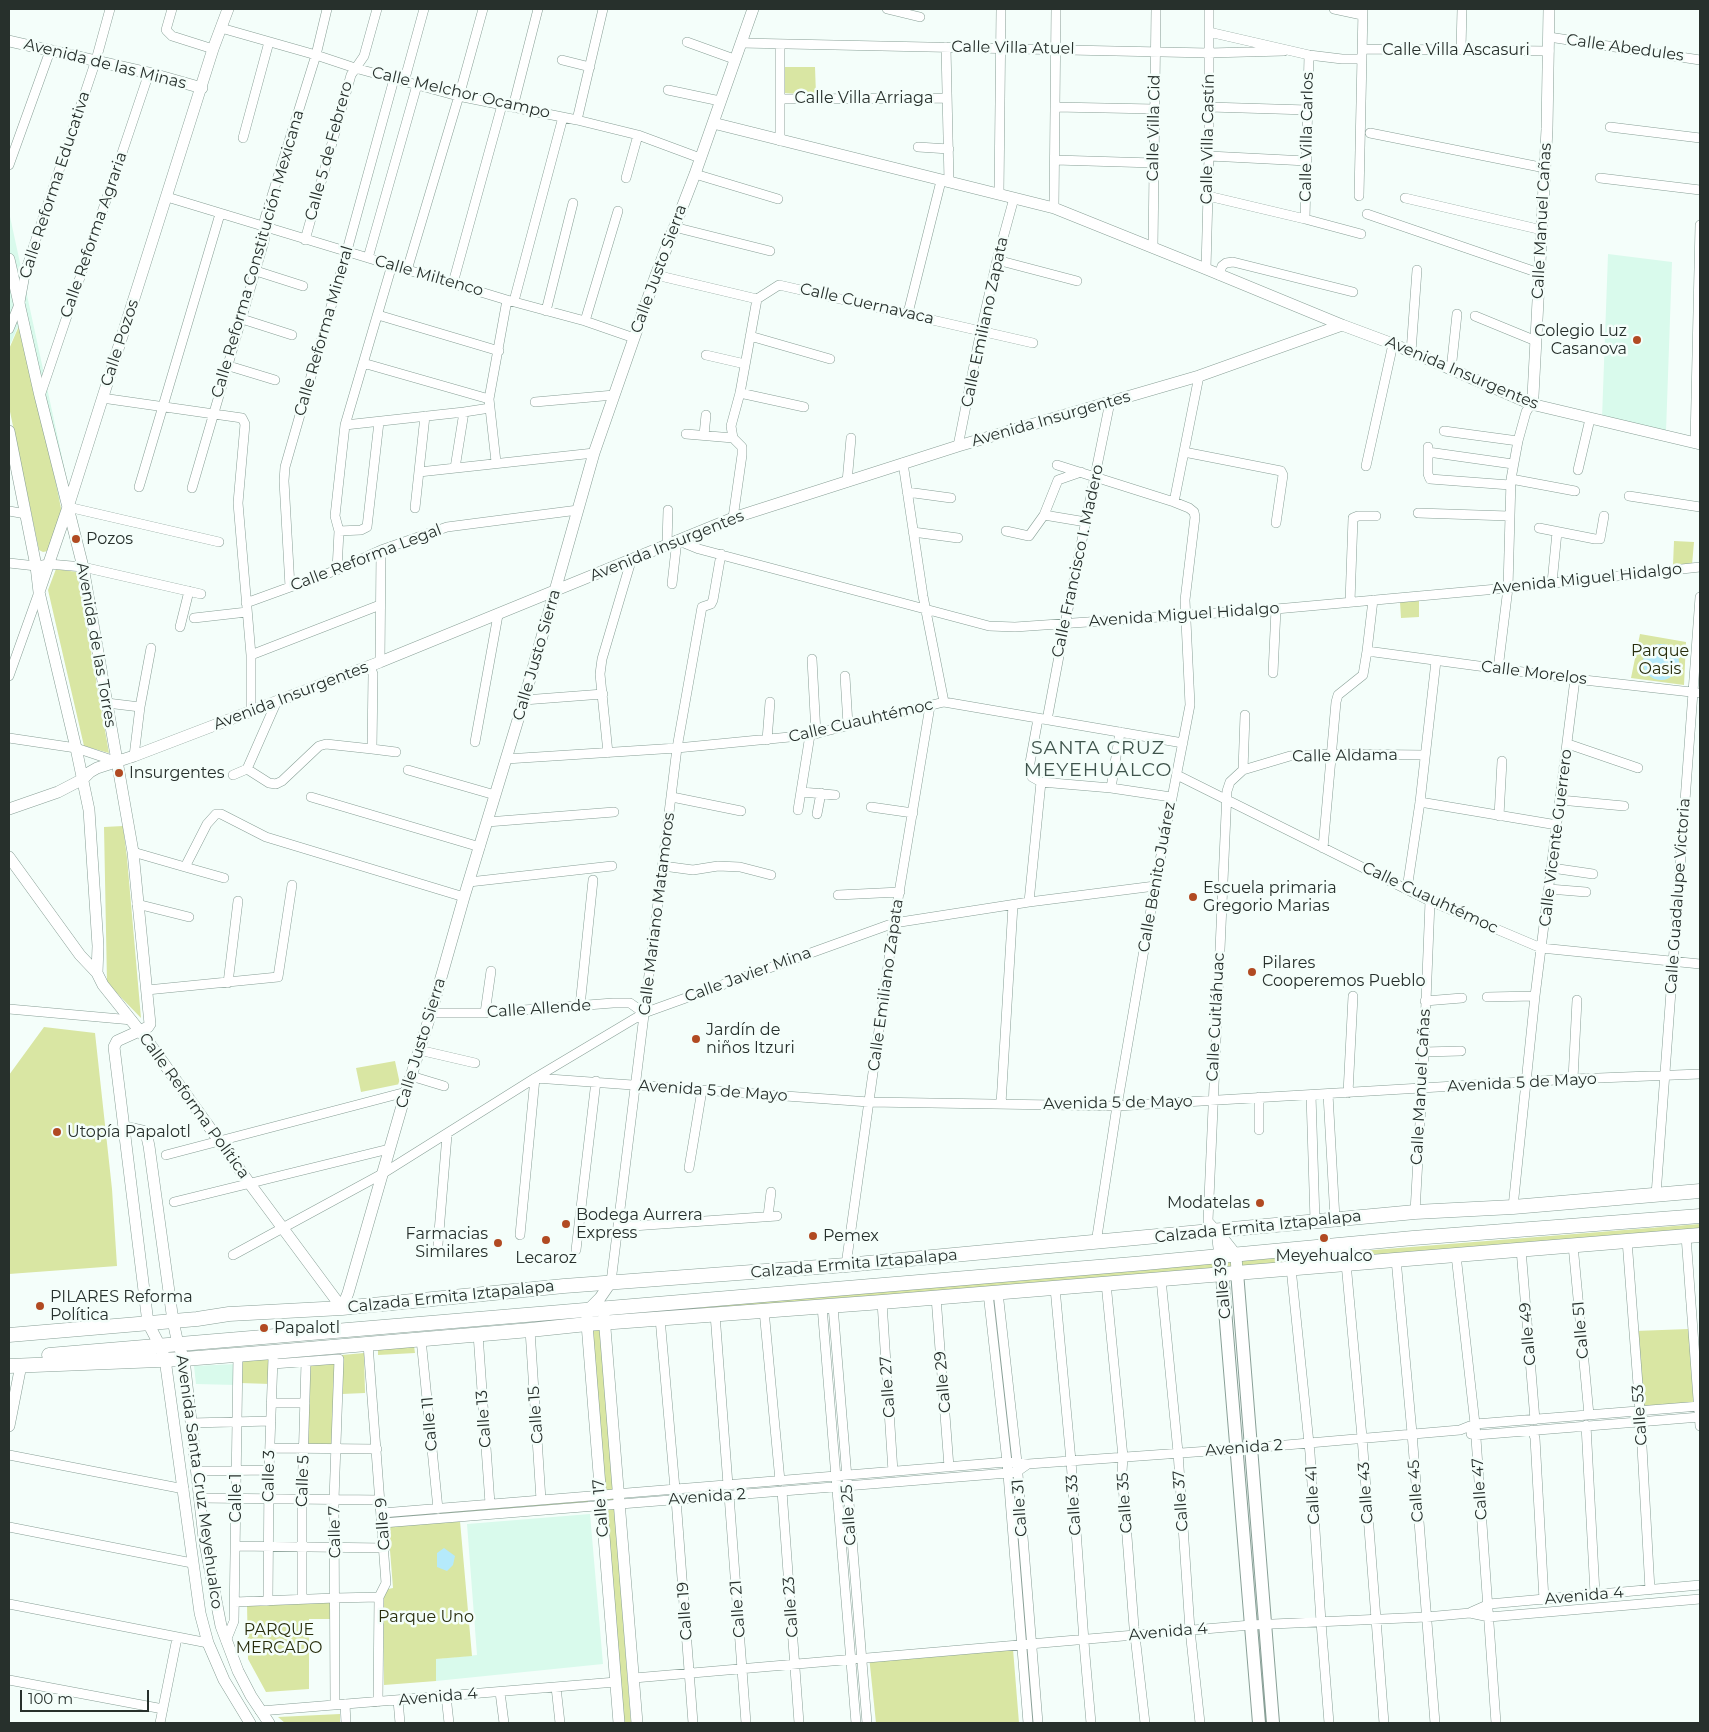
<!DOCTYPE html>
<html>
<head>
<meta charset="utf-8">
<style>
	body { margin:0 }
	#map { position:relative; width:1709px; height:1732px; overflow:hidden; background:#f4fefa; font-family:Montserrat,sans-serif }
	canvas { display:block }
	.frame { position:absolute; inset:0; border:10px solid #27302c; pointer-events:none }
	.scale { position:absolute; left:20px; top:1690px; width:129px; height:22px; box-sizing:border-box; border:2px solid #27302c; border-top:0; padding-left:6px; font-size:15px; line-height:18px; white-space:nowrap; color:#27302c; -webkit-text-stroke:4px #f4fefa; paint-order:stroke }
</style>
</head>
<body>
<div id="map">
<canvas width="1709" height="1732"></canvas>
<div class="frame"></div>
<div class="scale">100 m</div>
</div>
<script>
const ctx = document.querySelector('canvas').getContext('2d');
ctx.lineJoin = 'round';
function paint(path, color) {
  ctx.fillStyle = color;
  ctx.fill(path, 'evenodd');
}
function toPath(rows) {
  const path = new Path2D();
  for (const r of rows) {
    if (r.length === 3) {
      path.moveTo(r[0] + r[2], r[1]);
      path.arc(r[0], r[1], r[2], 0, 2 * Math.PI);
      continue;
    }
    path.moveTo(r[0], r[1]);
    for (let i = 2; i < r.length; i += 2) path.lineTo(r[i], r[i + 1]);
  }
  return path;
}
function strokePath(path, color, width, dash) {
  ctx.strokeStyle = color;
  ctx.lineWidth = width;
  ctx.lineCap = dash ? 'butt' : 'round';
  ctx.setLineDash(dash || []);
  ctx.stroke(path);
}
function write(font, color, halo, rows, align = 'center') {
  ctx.font = font + ' Montserrat,sans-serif';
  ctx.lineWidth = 5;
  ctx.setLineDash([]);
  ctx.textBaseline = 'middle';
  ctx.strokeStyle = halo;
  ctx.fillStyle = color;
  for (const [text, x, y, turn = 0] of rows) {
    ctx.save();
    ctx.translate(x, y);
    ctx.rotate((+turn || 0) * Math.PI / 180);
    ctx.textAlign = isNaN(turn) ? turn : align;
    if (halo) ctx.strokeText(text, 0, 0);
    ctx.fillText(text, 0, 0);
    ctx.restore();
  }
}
paint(toPath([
	[9,212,70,494,59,501,21,320,10,345,9,344],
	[1608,254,1672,262,1666,432,1602,418],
	[235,1364,236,1385,196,1384,194,1366],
	[590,1514,603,1664,436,1681,436,1659,477,1655,467,1524]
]), '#d9faec');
paint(toPath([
	[784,67,815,67,816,95,784,93],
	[22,319,62,513,48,551,43,552,39,550,9,407,9,349],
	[1674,541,1694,542,1692,565,1673,565],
	[56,569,77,572,109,753,84,746,48,590],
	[1419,601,1419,617,1401,618,1400,602],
	[1640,634,1686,642,1684,685,1631,678],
	[123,826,127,858,141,1018,107,983,104,827],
	[44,1027,95,1033,112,1189,117,1266,9,1274,9,1075],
	[395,1061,400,1084,361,1092,356,1068],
	[1700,1224,1700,1230,619,1316,620,1310],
	[601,1329,631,1723,621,1723,592,1331],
	[1689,1329,1695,1403,1642,1408,1635,1331],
	[414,1346,415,1353,378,1355,378,1349],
	[364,1353,365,1393,342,1394,342,1355],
	[241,1358,271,1358,270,1384,240,1383],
	[337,1362,333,1447,306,1447,308,1365],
	[588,1498,588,1504,389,1521,388,1514],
	[460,1521,472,1656,436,1659,436,1681,384,1685,383,1590,393,1588,388,1525],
	[247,1603,331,1603,332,1619,309,1619,309,1689,266,1692,248,1659],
	[1013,1649,1019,1723,876,1723,869,1656],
	[340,1714,340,1723,285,1723,278,1717]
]), '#d9e6a3');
paint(toPath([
	[1661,662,18],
	[444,1548,455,1556,453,1565,447,1571,437,1567,437,1553]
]), '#b5eafb');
const minor = toPath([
	[172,9,166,30,172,36,213,49],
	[887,9,920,17],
	[1334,9,1362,15],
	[221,28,316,55,355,68,458,96,577,120,638,135,700,158],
	[1209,32,1309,55,1342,59,1362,59],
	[1549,37,1700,60],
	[687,42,734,59],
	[741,43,1209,53,1284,51],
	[946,47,949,182],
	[1363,49,1549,51],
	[1461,49,1462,9],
	[562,60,590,67],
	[404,82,424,9],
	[668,90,720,101],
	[781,99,947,98],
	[513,107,538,9],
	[1055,107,1155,109],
	[1209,107,1308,110],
	[577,120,603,9],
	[1610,127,1700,138],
	[1370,133,1545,168],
	[243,138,269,42],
	[780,141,780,44],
	[918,147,949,149],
	[1209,156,1307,161],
	[1055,160,1154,163],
	[9,165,50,51],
	[695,174,778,199],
	[626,178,638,135],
	[1600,178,1700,190],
	[999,194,1001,9],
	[1208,196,1305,219,1361,234],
	[1359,196,1363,9],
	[167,197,507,300,585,321,634,338],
	[1405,198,1542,230],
	[1054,208,1056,9],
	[1367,214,1539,273],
	[1305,219,1309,55],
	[674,227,770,251],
	[305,240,351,75,364,56,377,9],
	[1153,248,1156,9],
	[368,258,417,85],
	[997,260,1077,281],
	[1206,269,1209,156,1209,9],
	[407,270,461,89,483,9],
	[256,271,303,286],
	[656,275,757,299],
	[1219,275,1222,266,1226,263,1233,262,1353,292],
	[453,283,502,105],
	[757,299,779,285,1033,343],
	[514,301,563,117],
	[546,311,573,203],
	[908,313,941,181],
	[378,315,499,351],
	[1475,316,1536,341],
	[242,319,292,335],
	[585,321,618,211],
	[9,329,20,302,26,269,96,60,110,9],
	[750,336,830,359],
	[1411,352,1417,270],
	[706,355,745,364],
	[363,363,489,399],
	[229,366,275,380],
	[1451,370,1457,314],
	[740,393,804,407],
	[40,396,149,73],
	[102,398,242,418,245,424,238,503,251,655,251,712],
	[535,402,614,395],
	[345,425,464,412,490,408],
	[1444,431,1518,441],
	[686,434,733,438],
	[704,435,706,415],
	[1695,442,1700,225],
	[958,446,981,330,997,260,1014,198],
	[1428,447,1428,474,1430,479,1510,485],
	[1184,452,1281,471,1283,475,1276,523],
	[1428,452,1513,464],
	[496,462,489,399,507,300],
	[903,463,923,596,944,702],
	[1057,465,1174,502],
	[1366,466,1393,344],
	[455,468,464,412],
	[1578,470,1590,419],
	[419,472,594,453],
	[1511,479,1575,491],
	[847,482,851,438],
	[139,487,220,214],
	[192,488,265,238,263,227,265,218,316,55,327,9],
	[907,492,951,498],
	[1629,496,1700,507],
	[68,507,219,542],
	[415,508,425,416],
	[9,511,26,514],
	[1418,513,1509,516],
	[1044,515,1058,480,1081,472],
	[733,518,742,455,742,447,733,438,731,426,740,393,757,299],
	[1539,528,1595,539,1600,539,1604,516],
	[339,531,361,530,367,527,379,422],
	[1006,531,1029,536,1044,515,1086,522],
	[913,532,958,538],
	[667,544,668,510],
	[9,563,36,566,49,564,83,567,201,594],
	[337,570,339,531,335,516,345,425,392,265],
	[1552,583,1557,532],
	[672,584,677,540,699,549,989,626,1015,627,1276,609,1508,588,1700,567],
	[290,587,284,481,285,467,343,265,394,79],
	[1350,602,1353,518,1358,516,1376,516],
	[246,603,337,570,381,550,447,527,578,510],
	[194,618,247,612],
	[180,627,189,591],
	[1367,651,1575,679,1700,693],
	[251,655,380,605],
	[812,659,816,734],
	[380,662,381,550],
	[1498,669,1508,588,1511,479,1518,441,1526,412,1531,404],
	[1273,673,1276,609],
	[9,676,39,592],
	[845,676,848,725],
	[524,700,603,694],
	[107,703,140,707],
	[276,703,247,769,269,783,276,784,282,781,319,746,326,744,372,749,373,674,370,666],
	[1047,720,1065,624,1110,402],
	[9,738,76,748,118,762],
	[767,740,770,702],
	[475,742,498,615],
	[1568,744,1638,768],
	[372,749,396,752],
	[608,753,600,674,602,659,631,561],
	[134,756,140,707,151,648],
	[506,759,677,748,810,735,944,702,1183,743],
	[408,770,495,795],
	[1243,770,1245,715],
	[233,775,247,769],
	[1177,775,1430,901,1541,948,1700,964],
	[1041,782,1111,788,1171,797],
	[1111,788,1120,732],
	[802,792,835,795],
	[311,797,480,847],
	[672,797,741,811],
	[1560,800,1624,806],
	[1420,802,1557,825],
	[871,807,913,813],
	[798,810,810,735],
	[817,814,821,793],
	[1499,816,1502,761],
	[487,822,614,812],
	[1323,848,1336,702,1338,695,1363,675,1367,651,1373,600],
	[133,852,185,867,207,824,216,814,221,814,266,837,464,897],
	[663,866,693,870,718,866,740,867,771,875],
	[185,867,224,878],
	[1552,868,1593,874],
	[469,882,612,866],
	[1407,889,1420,802,1436,661],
	[1549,889,1586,892],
	[838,895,900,892],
	[1029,902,1041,782,1032,777,1029,768,1038,719],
	[137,904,189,917],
	[228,983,238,901],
	[147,990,278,977,292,885],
	[1487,997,1535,996],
	[1425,1001,1462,998],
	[580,1006,593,880],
	[9,1009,132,1020],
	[431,1013,485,1013,613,1003,630,1003,644,1013],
	[485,1013,491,971],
	[419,1050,475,1063],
	[1424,1052,1461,1051],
	[411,1076,444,1086],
	[1573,1079,1577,1000],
	[1348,1093,1353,996],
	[1328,1094,1335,1219],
	[1311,1095,1315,1221],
	[1001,1104,1013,905],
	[1259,1130,1259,1097],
	[166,1155,406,1092],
	[689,1168,702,1090],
	[1656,1195,1700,597],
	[174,1202,389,1149],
	[1513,1207,1535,996,1575,679],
	[1415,1212,1424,1052,1430,901],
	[768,1216,771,1192],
	[618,1227,777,1216],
	[1217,1231,1208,1221,1227,791,1230,782,1243,770,1290,756,1331,754,1425,755],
	[520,1235,535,1078,869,1102,1117,1106,1573,1079,1700,1074],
	[1686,1236,1700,1426],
	[1627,1240,1640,1411,1650,1590],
	[1096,1243,1117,1106,1155,886,1190,705,1185,600,1195,517,1194,512,1189,508,1174,502,1199,376],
	[438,1244,447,1135],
	[1573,1245,1589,1415],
	[1521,1249,1535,1420],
	[576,1250,596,1081],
	[233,1255,382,1174,535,1078,644,1013,894,923,1029,902,1155,886],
	[1456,1255,1475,1424,1496,1723],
	[1396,1259,1412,1433,1435,1723],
	[1346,1263,1362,1437,1384,1723],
	[846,1265,894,923,930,706],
	[1291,1268,1310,1453,1321,1622,1329,1723],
	[1161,1279,1178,1452,1190,1630,1200,1723],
	[611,1282,677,748,702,607,711,604,713,600,721,554],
	[1106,1283,1123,1457,1122,1472,1134,1627,1145,1723],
	[1055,1288,1071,1461,1085,1655,1091,1723],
	[998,1292,1017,1462,1038,1723],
	[988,1293,1007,1462,1028,1723],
	[936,1297,949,1467],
	[882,1302,893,1472],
	[822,1306,856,1723],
	[833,1306,867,1723],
	[764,1310,780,1481],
	[715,1314,728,1485],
	[660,1318,675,1489],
	[530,1330,541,1500],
	[478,1334,490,1504],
	[421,1339,438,1509],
	[368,1344,386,1583,379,1597,378,1702],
	[273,1364,339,1359,334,1500,335,1705],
	[271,1403,305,1403],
	[191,1423,271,1421],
	[1586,1425,1595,1594],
	[1532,1430,1535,1438,1544,1600],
	[1471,1434,1476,1435,1700,1417],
	[270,1448,377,1449],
	[9,1455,184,1489],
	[197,1471,269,1470],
	[782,1491,799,1723],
	[729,1495,746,1723],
	[199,1498,381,1500],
	[676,1499,693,1723],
	[382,1513,1007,1462,1028,1464,1251,1448,1460,1430,1475,1424,1700,1406],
	[383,1523,1008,1473,1018,1471,1028,1464],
	[9,1527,192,1563],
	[236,1546,385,1548],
	[302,1599,302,1499,306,1362],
	[268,1601,269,1470,273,1358],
	[235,1602,335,1598,379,1597],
	[9,1604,208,1643],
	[1471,1612,1489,1604,1700,1585],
	[226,1641,234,1621,238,1354],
	[867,1658,1251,1625,1426,1617,1470,1613,1489,1617,1700,1599],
	[634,1678,855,1659],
	[9,1680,163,1709],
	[556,1687,560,1723],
	[500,1692,504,1723],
	[446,1696,449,1723],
	[398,1700,400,1723],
	[345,1704,346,1723],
	[260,1711,616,1682],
	[160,1723,177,1638]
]);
const tertiary = toPath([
	[9,41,149,73,202,88],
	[713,123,1054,208,1206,269,1342,325,1393,344,1531,404,1700,444],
	[9,259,40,396,83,567,133,852,150,1024,148,1027,117,1041,114,1047,148,1323,160,1346,165,1359,200,1613,208,1643,224,1680,250,1723],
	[1531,404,1533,396,1547,129,1549,9],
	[9,431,36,566,39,592,76,748,89,810,98,946,97,973],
	[39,592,68,507,213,49,228,9],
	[9,809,58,792,83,779,90,772,97,768,134,756,380,662,733,518,958,446,1199,376,1342,325],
	[9,857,80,955,97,973,103,985,147,1040,250,1184,342,1308],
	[125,1127,143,1131,147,1137,149,1146,173,1321,178,1344,184,1359,204,1538,221,1626,238,1671,251,1696,269,1723],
	[1217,1231,1236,1255,1237,1272],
	[1217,1231,1222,1273],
	[611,1282,600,1298,587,1311,587,1324,619,1723],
	[342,1308,348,1293,406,1092,431,1013,464,897,524,700,594,453,656,275,695,174,753,9],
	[604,1316,637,1723],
	[9,1426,21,1365]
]);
const secondary = toPath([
	[1237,1272,1273,1723],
	[1222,1273,1259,1723]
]);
const primary = toPath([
	[9,1335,197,1319,229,1314,342,1308,564,1286,846,1265,1415,1212,1513,1207,1700,1191],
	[49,1355,1145,1263,1413,1238,1700,1216],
	[9,1366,184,1359,273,1352,530,1330,587,1324,882,1302,1700,1235]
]);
strokePath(minor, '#889f96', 10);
strokePath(tertiary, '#889f96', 12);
strokePath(secondary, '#889f96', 14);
strokePath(primary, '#889f96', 15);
strokePath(minor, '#fff', 9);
strokePath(tertiary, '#fff', 11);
strokePath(secondary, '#fff', 12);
strokePath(primary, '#fff', 14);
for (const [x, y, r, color] of [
	[1637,340,5,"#b14a22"],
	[76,539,5,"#b14a22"],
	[119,773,5,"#b14a22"],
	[1193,897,5,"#b14a22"],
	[1252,972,5,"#b14a22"],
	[696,1039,5,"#b14a22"],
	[57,1132,5,"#b14a22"],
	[1260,1203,5,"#b14a22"],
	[566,1224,5,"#b14a22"],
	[813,1236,5,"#b14a22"],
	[1324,1238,5,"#b14a22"],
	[546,1240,5,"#b14a22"],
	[498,1243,5,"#b14a22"],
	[40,1306,5,"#b14a22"],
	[264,1328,5,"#b14a22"]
]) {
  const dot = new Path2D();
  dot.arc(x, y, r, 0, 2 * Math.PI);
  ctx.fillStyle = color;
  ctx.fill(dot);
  strokePath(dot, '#f4fefa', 2);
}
write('16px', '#27302c', '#f4fefa', [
	["Calle Villa Atuel",1013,48,1],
	["Calle Abedules",1625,48,8],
	["Calle Villa Ascasuri",1456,50],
	["Avenida de las Minas",105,64,14],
	["Calle Melchor Ocampo",461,93,13],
	["Calle Villa Arriaga",864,98],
	["Calle Villa Cid",1154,128,-89],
	["Calle Villa Carlos",1307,137,-89],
	["Calle Villa Castín",1208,139,-89],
	["Calle 5 de Febrero",329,151,-75],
	["Calle Reforma Educativa",55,185,-72],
	["Calle Manuel Cañas",1542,221,-87],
	["Calle Reforma Agraria",94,235,-71],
	["Calle Reforma Constitución Mexicana",258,254,-74],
	["Calle Justo Sierra",659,269,-70],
	["Calle Miltenco",429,276,16],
	["Calle Cuernavaca",867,304,13],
	["Calle Emiliano Zapata",985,322,-78],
	["Calle Reforma Mineral",324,331,-74],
	["Calle Pozos",120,343,-72],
	["Avenida Insurgentes",1462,373,23],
	["Avenida Insurgentes",1051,419,-16],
	["Avenida Insurgentes",667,546,-22],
	["Calle Reforma Legal",366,558,-21],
	["Calle Francisco I. Madero",1078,561,-78],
	["Avenida Miguel Hidalgo",1587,579,-6],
	["Avenida Miguel Hidalgo",1184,615,-4],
	["Avenida de las Torres",96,645,80],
	["Calle Justo Sierra",537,655,-74],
	["Calle Morelos",1534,673,7],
	["Avenida Insurgentes",291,696,-21],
	["Calle Cuauhtémoc",861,721,-13],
	["Calle Aldama",1345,756,-1],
	["Calle Vicente Guerrero",1556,838,-83],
	["Calle Benito Juárez",1157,877,-80],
	["Calle Guadalupe Victoria",1678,896,-86],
	["Calle Cuauhtémoc",1430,898,25],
	["Calle Mariano Matamoros",657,914,-83],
	["Calle Javier Mina",748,975,-20],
	["Calle Emiliano Zapata",886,985,-82],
	["Calle Allende",539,1009,-4],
	["Calle Cuitláhuac",1216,1017,-87],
	["Calle Justo Sierra",421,1043,-73],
	["Avenida 5 de Mayo",1522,1083,-3],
	["Calle Manuel Cañas",1421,1087,-87],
	["Avenida 5 de Mayo",713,1091,4],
	["Avenida 5 de Mayo",1118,1103,-1],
	["Calle Reforma Política",194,1106,54],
	["Calzada Ermita Iztapalapa",1258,1227,-6],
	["Calzada Ermita Iztapalapa",854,1264,-5],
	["Calle 39",1223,1288,-95],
	["Calzada Ermita Iztapalapa",451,1297,-6],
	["Calle 51",1581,1330,-95],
	["Calle 49",1528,1334,-95],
	["Calle 29",943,1382,-95],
	["Calle 27",888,1387,-94],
	["Calle 15",536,1415,-94],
	["Calle 53",1640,1415,-94],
	["Calle 13",484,1419,-94],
	["Calle 11",430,1424,-95],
	["Avenida 2",1244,1448,-4],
	["Calle 3",269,1476,-89],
	["Calle 5",303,1481,-88],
	["Avenida Santa Cruz Meyehualco",199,1482,82],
	["Calle 47",1480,1489,-94],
	["Calle 45",1416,1491,-94],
	["Calle 43",1366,1493,-94],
	["Calle 41",1313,1495,-93],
	["Avenida 2",707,1497,-4],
	["Calle 1",236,1498,-90],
	["Calle 37",1181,1501,-94],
	["Calle 35",1125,1503,-94],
	["Calle 33",1074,1505,-94],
	["Calle 17",601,1508,-95],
	["Calle 31",1020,1508,-94],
	["Calle 25",849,1515,-94],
	["Calle 9",383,1524,-94],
	["Calle 7",335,1532,-91],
	["Avenida 4",1584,1596,-5],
	["Calle 23",791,1607,-94],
	["Calle 21",738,1609,-94],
	["Calle 19",685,1611,-94],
	["Avenida 4",1168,1632,-5],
	["Avenida 4",438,1697,-5]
]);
write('16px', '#27302c', '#f4fefa', [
	["Colegio Luz",1627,331,"right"],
	["Casanova",1627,349,"right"],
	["Pozos",86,539],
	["Insurgentes",129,773],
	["Escuela primaria",1203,888],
	["Gregorio Marias",1203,906],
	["Pilares",1262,963],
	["Cooperemos Pueblo",1262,981],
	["Jardín de",706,1030],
	["niños Itzuri",706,1048],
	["Utopía Papalotl",67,1132],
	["Modatelas",1250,1203,"right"],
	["Bodega Aurrera",576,1215],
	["Express",576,1233],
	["Farmacias",488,1234,"right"],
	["Similares",488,1252,"right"],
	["Pemex",823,1236],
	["Meyehualco",1324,1256,"center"],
	["Lecaroz",546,1258,"center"],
	["PILARES Reforma",50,1297],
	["Política",50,1315],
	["Papalotl",274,1328]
], 'left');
write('16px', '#282d0c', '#f4fefa', [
	["Parque",1660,651],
	["Oasis",1660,669],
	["Parque Uno",426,1617],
	["PARQUE",279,1630],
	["MERCADO",279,1648]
]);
ctx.letterSpacing = '1px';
write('19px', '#3f544c', '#f4fefa', [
	["SANTA CRUZ",1098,748],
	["MEYEHUALCO",1098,770]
]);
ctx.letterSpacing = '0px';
</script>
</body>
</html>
